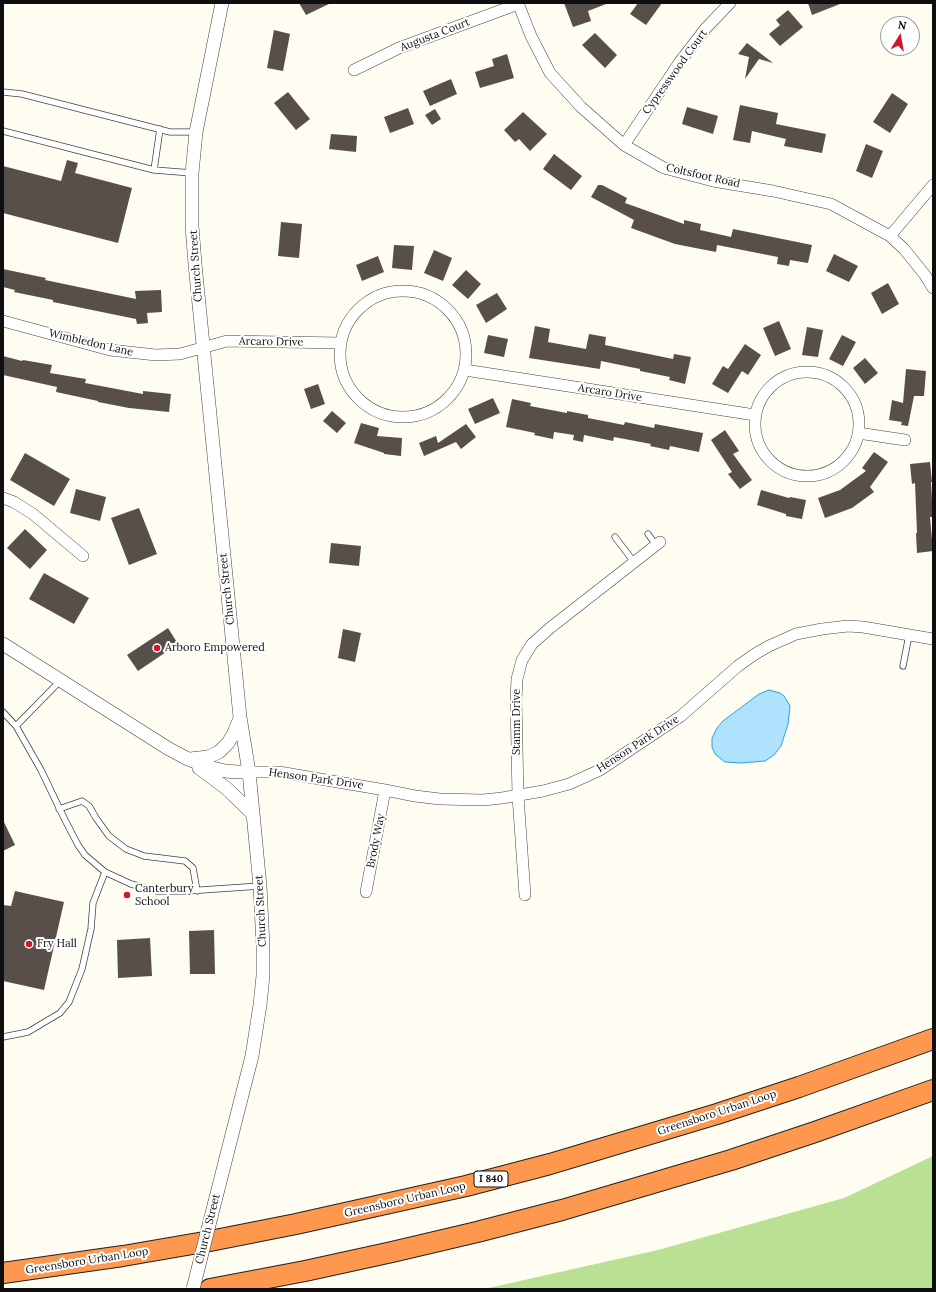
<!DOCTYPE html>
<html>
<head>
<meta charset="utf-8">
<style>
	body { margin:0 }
	#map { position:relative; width:936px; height:1292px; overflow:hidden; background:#fffcf1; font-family:Lora,serif }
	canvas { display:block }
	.frame { position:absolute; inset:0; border:4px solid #0f0f0f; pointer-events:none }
	.north { position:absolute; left:880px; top:16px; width:40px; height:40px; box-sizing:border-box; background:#fff; border:1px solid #9f9f9f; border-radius:50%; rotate:11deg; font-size:11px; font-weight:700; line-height:16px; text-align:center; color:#0f0f0f }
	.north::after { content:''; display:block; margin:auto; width:14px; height:18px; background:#d01728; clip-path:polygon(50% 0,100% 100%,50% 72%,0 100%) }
</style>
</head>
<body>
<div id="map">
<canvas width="936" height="1292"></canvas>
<div class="frame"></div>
<div class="north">N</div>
</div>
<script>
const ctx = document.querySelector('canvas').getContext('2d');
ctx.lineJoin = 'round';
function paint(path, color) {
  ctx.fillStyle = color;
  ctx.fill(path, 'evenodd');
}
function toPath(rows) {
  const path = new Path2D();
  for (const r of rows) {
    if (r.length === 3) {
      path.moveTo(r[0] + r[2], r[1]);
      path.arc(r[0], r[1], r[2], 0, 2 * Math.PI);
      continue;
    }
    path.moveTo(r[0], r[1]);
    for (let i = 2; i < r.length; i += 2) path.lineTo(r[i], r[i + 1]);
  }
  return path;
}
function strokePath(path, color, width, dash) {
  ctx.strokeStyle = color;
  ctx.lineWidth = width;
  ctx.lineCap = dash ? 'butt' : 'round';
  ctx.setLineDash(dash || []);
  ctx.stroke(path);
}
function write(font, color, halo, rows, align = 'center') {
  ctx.font = font + ' Lora,serif';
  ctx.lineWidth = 4;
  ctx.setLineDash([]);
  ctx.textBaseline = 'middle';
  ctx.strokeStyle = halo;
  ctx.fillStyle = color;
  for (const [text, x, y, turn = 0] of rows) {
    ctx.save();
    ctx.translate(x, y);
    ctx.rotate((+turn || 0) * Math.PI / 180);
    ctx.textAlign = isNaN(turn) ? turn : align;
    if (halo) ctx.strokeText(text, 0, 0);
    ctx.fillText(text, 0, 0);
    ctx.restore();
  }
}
paint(toPath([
	[933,1156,933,1289,484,1289,658,1250,844,1198]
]), '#bae193');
const water = toPath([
	[769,690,780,693,784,696,790,706,788,724,781,746,774,755,765,761,741,763,725,762,715,754,712,747,712,738,717,728,723,721,759,694,769,690]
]);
paint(water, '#afe3fd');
strokePath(water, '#2e9edc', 1);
paint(toPath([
	[299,3,331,3,306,15],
	[564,3,606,3,606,4,588,11,591,21,573,27],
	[638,3,662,3,646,25,630,14],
	[808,3,840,3,840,4,812,15],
	[788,10,803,27,780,46,769,34,780,25,776,20],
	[274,30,290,34,283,71,267,68],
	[595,33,617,55,605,68,582,45],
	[747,43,773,63,759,59,745,79,749,57,738,54],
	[507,54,514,78,480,88,475,72,494,66,492,59],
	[451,79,457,94,430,106,423,91],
	[288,92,310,119,296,130,274,103],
	[892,93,908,104,890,133,873,122],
	[740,105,778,113,776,124,826,134,822,153,784,146,786,139,752,131,750,143,733,140],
	[687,107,718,116,713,134,682,124],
	[408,108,414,124,390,133,384,117],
	[435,109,441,119,432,125,425,115],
	[523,112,547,134,530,151,519,139,515,142,504,130],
	[331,134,357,136,356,152,329,149],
	[866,144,883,151,872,178,856,171],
	[554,154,582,176,571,190,543,169],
	[67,160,78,163,75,173,132,188,118,243,3,213,3,166,61,181],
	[598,185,602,185,627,198,625,203,684,224,684,220,701,224,700,230,731,237,733,229,812,245,808,263,790,260,789,266,777,264,778,257,717,245,716,252,675,244,631,228,634,220,591,197],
	[281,222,302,224,299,258,278,256],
	[394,245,414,246,412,270,392,268],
	[434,250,452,258,443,281,424,273],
	[834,254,858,266,849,282,826,271],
	[378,256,384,272,362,281,356,265],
	[3,269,46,278,45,280,136,299,135,291,161,290,162,312,147,313,148,323,137,324,136,319,53,302,53,300,14,292,15,290,3,287],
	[466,270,481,284,468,299,452,285],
	[888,283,899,304,882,314,871,293],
	[497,293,507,309,486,323,476,305],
	[779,321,791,349,775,356,763,328],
	[535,326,550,329,548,342,586,349,589,334,606,337,605,345,673,359,674,354,691,357,685,384,669,380,670,377,640,371,640,369,601,361,600,369,529,358],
	[807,327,823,330,818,357,802,355],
	[488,335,508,339,504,357,484,353],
	[842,335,856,342,843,366,829,359],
	[745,344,761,355,748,375,742,371,728,393,712,384,723,366,728,369],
	[3,356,22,361,23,360,52,365,50,373,86,379,85,383,143,394,143,391,171,394,169,412,129,408,98,402,98,401,56,392,57,387,3,375],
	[865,358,878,373,865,384,853,368],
	[906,369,926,371,924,396,914,396,908,426,901,425,902,422,889,420,892,400,903,403],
	[318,384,325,404,311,409,304,389],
	[493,398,500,413,475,424,468,409],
	[512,399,531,403,530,406,567,413,567,411,588,415,588,418,624,425,625,422,654,428,655,424,703,433,699,452,670,446,669,450,650,446,651,444,614,437,613,441,584,435,583,442,573,440,574,435,554,432,553,439,534,435,535,433,506,427],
	[332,411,346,423,337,433,323,421],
	[361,423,379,428,377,436,402,438,401,456,384,454,384,453,354,443],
	[466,424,476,437,461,449,456,442,424,456,419,443,436,436,438,443],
	[725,430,739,451,733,454,752,480,740,489,728,474,732,472,711,440],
	[874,452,888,462,870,487,874,492,852,508,825,518,818,498,840,490,866,471,862,468],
	[25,453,70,479,54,506,10,480],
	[930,462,932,482,931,482,933,517,930,517,933,551,917,553,916,533,917,533,915,483,912,484,910,464],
	[76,489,106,497,100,521,70,513],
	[761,490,789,498,790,497,806,500,802,519,786,516,786,514,757,505],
	[139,508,157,554,129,565,111,518],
	[25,529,47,550,30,569,7,548],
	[331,543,361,546,359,566,329,563],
	[44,573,89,598,74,624,29,599],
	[168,628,178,644,138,671,127,655],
	[343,629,361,633,355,662,338,658],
	[3,820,15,845,3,851],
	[15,891,64,902,44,990,3,981,3,905,11,906],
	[214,930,215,974,190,974,189,931],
	[150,938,152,976,118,978,117,940]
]), '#594f4a');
const service = toPath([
	[3,92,22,94,170,132,196,132],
	[3,131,154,170,160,129],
	[154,170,192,173],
	[648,534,656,545],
	[615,537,634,562],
	[903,666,909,635],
	[3,712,16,726,41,770,65,820,78,845,85,855,105,872,131,884,157,891,187,891,260,886],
	[16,726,60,681],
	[59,809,82,801,89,806,96,818,109,836,126,849,144,856,185,861,193,868,197,891],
	[3,1037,28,1032,60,1013,69,1002,82,969,91,929,93,903,105,872]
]);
const minor = toPath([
	[518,3,531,36,550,73,581,107,624,145,664,168,713,181,773,191,831,204,890,236,904,249,925,275,933,288],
	[354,70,399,48,518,4],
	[624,145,679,63,706,28,730,3],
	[890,236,933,185],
	[403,354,63],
	[3,321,110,350,156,355,180,354,227,341,340,343],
	[465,370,755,415],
	[807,424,52],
	[858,433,905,440],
	[3,498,14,502,33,514,83,556],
	[249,772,279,772,385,790,415,796,440,799,483,800,502,798,543,791,569,784,600,770,681,716,738,666,755,654,769,646,796,634,822,629,848,626,863,627,933,639],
	[366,892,385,790],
	[525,895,518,796,516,700,517,679,522,660,532,644,550,628,660,542]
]);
const tertiary = toPath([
	[3,644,169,749,188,759,208,767,225,771,237,772,249,772],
	[190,759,208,757,219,752,228,743,234,733,240,718],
	[199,768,226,788,253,814],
	[211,1217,252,1056,260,1005,263,976,263,946,260,886,249,772,240,717,195,264,192,226,192,173,196,132,222,3]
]);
const motorway = toPath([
	[3,1273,123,1256,210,1241,296,1224,466,1186,550,1164,717,1114,799,1087,933,1039],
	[210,1289,305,1271,392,1252,477,1232,562,1210,731,1160,815,1132,933,1090]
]);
strokePath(service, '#424242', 7);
strokePath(minor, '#424242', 12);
strokePath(tertiary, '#424242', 14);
strokePath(motorway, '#202020', 22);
strokePath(service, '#fff', 5.5);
strokePath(minor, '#fff', 11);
strokePath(tertiary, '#fff', 13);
strokePath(motorway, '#ff984f', 20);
const tertiaryBridge = toPath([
	[193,1289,211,1217]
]);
strokePath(tertiaryBridge, '#424242', 14, []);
strokePath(tertiaryBridge, '#fff', 13);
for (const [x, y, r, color] of [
	[157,648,4,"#d01728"],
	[127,895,4,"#d01728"],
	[29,944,4,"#d01728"]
]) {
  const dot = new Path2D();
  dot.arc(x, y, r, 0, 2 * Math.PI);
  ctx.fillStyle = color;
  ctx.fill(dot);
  strokePath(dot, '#fff', 1.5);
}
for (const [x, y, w] of [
	[491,1179,34]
]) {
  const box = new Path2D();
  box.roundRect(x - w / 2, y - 8, w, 16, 3);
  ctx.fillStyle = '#fff';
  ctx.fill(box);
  strokePath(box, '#0f0f0f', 1);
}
write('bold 10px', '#0f0f0f', null, [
	["I 840",491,1179]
]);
write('11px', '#0f0f0f', '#fff', [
	["Augusta Court",435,35,-21],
	["Cypresswood Court",675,72,-54],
	["Coltsfoot Road",703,176,13],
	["Church Street",196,266,-94],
	["Arcaro Drive",271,342,1],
	["Wimbledon Lane",91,343,13],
	["Arcaro Drive",610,393,9],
	["Church Street",227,589,-96],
	["Stamm Drive",517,722,-90],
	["Henson Park Drive",638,744,-33],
	["Henson Park Drive",316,779,8],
	["Brody Way",376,841,-79],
	["Church Street",261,911,-93],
	["Greensboro Urban Loop",717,1113,-18],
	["Greensboro Urban Loop",405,1200,-13],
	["Church Street",208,1229,-76],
	["Greensboro Urban Loop",87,1261,-9]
]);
write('11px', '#0f0f0f', '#fff', [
	["Arboro Empowered",165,648],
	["Canterbury",135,889],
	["School",135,902],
	["Fry Hall",37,944]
], 'left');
</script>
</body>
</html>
